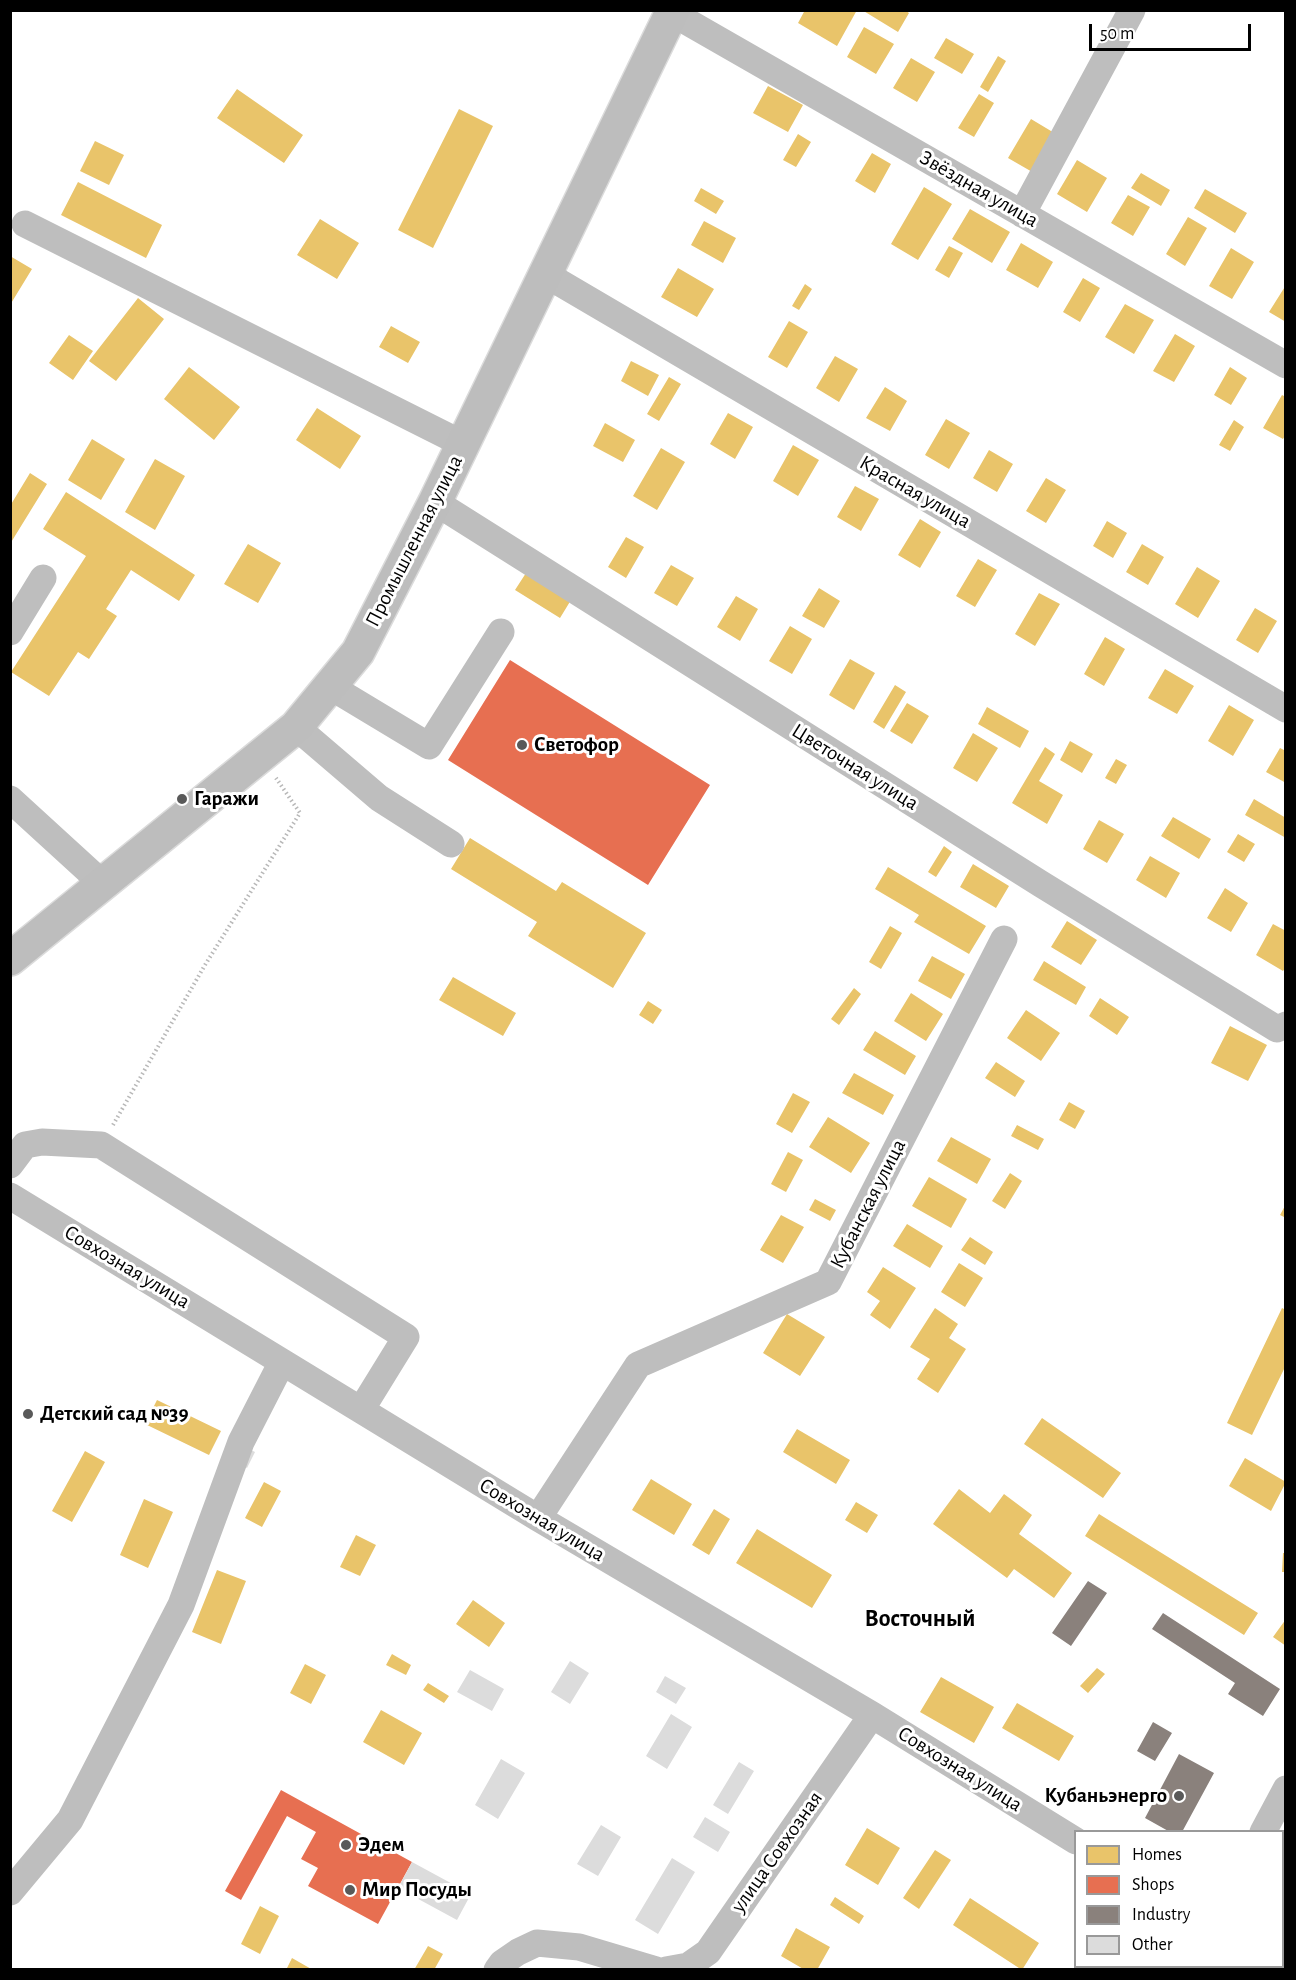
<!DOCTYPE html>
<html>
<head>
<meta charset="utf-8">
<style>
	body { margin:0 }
	#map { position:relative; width:1296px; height:1980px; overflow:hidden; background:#fff; font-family:"Alegreya Sans",sans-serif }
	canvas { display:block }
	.frame { position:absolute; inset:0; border:12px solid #000; pointer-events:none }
	.legend { position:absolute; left:1074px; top:1830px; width:210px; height:138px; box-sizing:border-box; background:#fff; border:2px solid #999; margin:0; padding:8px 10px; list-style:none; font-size:18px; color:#000 }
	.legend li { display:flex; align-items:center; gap:12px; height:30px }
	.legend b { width:30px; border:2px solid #999 }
	.scale { position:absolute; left:1089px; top:24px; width:162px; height:27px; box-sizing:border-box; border:3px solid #000; border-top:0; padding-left:8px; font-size:18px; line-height:21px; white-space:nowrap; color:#000; -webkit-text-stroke:4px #fff; paint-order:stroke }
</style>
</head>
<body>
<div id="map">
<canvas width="1296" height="1980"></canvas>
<div class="frame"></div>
<ul class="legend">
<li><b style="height:16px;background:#e9c46a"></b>Homes</li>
<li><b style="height:16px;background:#e76f51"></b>Shops</li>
<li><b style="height:16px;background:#8a817c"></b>Industry</li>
<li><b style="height:16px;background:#dcdcdc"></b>Other</li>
</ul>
<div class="scale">50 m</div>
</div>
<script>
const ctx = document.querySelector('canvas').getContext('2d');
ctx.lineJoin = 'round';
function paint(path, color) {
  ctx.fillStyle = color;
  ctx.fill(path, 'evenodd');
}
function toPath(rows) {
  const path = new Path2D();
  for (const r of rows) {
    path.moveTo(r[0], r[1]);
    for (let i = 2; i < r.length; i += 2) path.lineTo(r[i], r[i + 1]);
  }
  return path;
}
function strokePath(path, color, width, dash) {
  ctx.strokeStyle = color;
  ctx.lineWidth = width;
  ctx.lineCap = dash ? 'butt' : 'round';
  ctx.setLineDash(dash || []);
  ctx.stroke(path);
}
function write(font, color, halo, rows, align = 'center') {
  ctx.font = font + ' "Alegreya Sans",sans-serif';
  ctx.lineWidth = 6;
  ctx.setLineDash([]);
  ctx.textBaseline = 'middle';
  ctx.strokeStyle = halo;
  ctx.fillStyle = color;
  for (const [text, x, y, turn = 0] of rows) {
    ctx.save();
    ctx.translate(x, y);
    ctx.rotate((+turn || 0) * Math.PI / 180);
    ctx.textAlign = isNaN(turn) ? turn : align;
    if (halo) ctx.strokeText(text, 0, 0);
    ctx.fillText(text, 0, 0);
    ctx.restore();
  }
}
paint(toPath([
	[805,10,857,10,837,46,798,23],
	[862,10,905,10,909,13,898,32],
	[864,27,894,44,876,74,847,57],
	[946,38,974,54,962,74,934,58],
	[998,56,1006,61,988,92,980,87],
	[911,58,935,72,917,102,893,88],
	[768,86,803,105,788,132,753,113],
	[237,89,303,135,284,163,217,118],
	[979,94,994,103,974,137,958,128],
	[459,109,493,126,433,248,398,230],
	[1031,119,1056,134,1034,173,1008,158],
	[798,134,811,142,796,167,783,160],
	[95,141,124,155,109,185,80,171],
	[872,153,891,164,875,193,855,181],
	[1077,160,1107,178,1087,212,1057,194],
	[1141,173,1170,190,1161,206,1131,188],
	[78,182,162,225,146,258,61,215],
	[924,187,952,204,918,260,891,244],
	[701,188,724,201,716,214,694,201],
	[1205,189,1247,213,1235,233,1194,208],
	[1128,195,1150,207,1133,236,1111,223],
	[970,209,1010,232,992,263,952,239],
	[1188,217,1207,228,1185,266,1166,254],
	[320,219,359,243,337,279,297,255],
	[704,221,736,238,723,263,691,245],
	[1021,243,1053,262,1038,288,1006,270],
	[949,246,963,253,949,278,935,270],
	[1231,248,1254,262,1232,299,1209,286],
	[10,256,32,269,10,305],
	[678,268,714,289,697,317,661,297],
	[1083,278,1100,288,1080,322,1063,312],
	[805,284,812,289,799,310,792,306],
	[1286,285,1286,322,1269,312],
	[138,298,164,319,116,381,89,361],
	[1125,304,1154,320,1134,354,1105,337],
	[789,321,808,332,787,368,768,357],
	[391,326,420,342,408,363,379,347],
	[1175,334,1195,346,1174,382,1153,371],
	[69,335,93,351,73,380,49,363],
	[835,356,858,369,839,402,816,388],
	[631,361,659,375,648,396,621,381],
	[189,367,240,407,214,440,164,399],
	[1230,367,1247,378,1231,405,1214,395],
	[669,377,681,384,659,421,647,414],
	[885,387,907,401,890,431,866,418],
	[1282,395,1286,397,1286,434,1283,439,1263,428],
	[317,408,361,436,340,469,296,440],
	[728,413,753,427,735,459,710,444],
	[946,419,970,433,949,469,925,455],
	[1234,420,1244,427,1230,451,1219,445],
	[605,423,635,440,623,462,593,446],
	[92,439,125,459,101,500,68,480],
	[793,445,819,460,798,496,773,481],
	[661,448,685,462,657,510,633,496],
	[989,450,1013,464,997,492,973,478],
	[155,459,185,476,155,530,125,512],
	[30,473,47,484,10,544,10,506],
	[1046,478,1066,490,1046,523,1026,511],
	[855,486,879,499,861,531,837,517],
	[66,492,195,575,179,601,131,570,106,609,117,616,89,659,78,652,49,696,11,672,86,556,43,529],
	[920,519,941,532,920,568,898,555],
	[1107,521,1127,533,1113,558,1093,546],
	[626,537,644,547,626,578,608,567],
	[248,544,281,563,258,603,224,584],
	[1142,544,1164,557,1148,585,1126,572],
	[978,559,997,570,975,607,956,596],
	[671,565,694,578,677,606,654,593],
	[1197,567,1220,581,1198,618,1175,604],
	[526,573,571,600,560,618,515,590],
	[819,588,840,601,824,628,802,616],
	[1039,593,1060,604,1035,646,1015,634],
	[736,596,758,609,740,641,717,627],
	[1255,608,1277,621,1258,653,1236,640],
	[790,626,812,639,792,674,769,661],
	[1105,637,1125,649,1104,686,1084,674],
	[850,659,875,673,854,710,829,695],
	[1165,669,1194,686,1177,714,1148,698],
	[895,685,906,692,884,729,873,722],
	[907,703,929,716,912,744,890,731],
	[1229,705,1254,720,1233,756,1208,741],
	[987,707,1029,731,1020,748,978,724],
	[973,733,998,748,977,782,953,768],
	[1070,741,1093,754,1082,773,1060,760],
	[1045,747,1055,754,1039,781,1063,795,1047,824,1012,803],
	[1280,748,1286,751,1286,783,1266,772],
	[1116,759,1127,765,1116,784,1105,778],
	[1254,799,1286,818,1286,838,1245,815],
	[1173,817,1211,839,1199,859,1161,836],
	[1099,820,1124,834,1107,863,1083,849],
	[1238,834,1255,844,1244,862,1227,852],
	[470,838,556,891,562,882,646,933,613,988,528,936,537,922,451,869],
	[944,846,952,852,936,877,928,872],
	[1150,856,1180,873,1166,898,1136,880],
	[973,864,1009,886,996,908,960,887],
	[888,867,986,926,969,954,914,922,919,915,875,889],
	[1225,888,1248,903,1231,932,1207,918],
	[1067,921,1097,940,1081,965,1051,947],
	[1273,924,1286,931,1286,967,1283,971,1256,955],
	[890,926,902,933,881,969,869,962],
	[932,956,965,974,951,999,918,981],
	[1044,961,1086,987,1076,1005,1033,980],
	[453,977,516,1013,503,1036,439,1000],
	[854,988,861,994,839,1025,831,1019],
	[911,993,943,1014,926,1041,894,1021],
	[1100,998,1129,1017,1117,1035,1089,1016],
	[648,1001,662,1010,653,1024,639,1015],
	[1026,1010,1060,1033,1041,1061,1007,1038],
	[1230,1026,1267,1045,1248,1081,1211,1063],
	[875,1031,916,1056,905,1075,863,1050],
	[996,1062,1025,1081,1015,1097,985,1078],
	[854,1073,894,1095,883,1115,842,1093],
	[793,1093,810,1102,792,1133,776,1124],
	[1069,1102,1085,1111,1075,1129,1059,1120],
	[828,1117,870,1143,851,1173,809,1147],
	[1017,1125,1044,1139,1038,1150,1011,1136],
	[951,1137,991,1159,977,1184,937,1161],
	[788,1152,803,1160,786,1192,771,1184],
	[1010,1173,1022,1181,1005,1209,992,1201],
	[929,1177,967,1199,951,1228,912,1206],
	[815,1199,836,1210,830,1221,809,1210],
	[1286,1204,1286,1218,1280,1215],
	[781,1215,804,1227,783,1263,760,1250],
	[907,1224,943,1246,930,1268,893,1246],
	[970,1237,993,1252,985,1265,961,1250],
	[959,1263,983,1278,965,1307,941,1292],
	[883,1267,916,1288,890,1329,870,1315,880,1301,867,1292],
	[935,1308,958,1324,949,1338,966,1349,938,1393,917,1379,930,1359,910,1347],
	[1282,1308,1286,1310,1286,1365,1252,1435,1227,1423],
	[787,1314,825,1337,800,1376,763,1353],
	[157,1400,221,1431,209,1455,145,1424],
	[1042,1418,1121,1473,1103,1498,1024,1444],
	[797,1429,850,1460,836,1484,783,1452],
	[85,1451,105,1462,72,1522,52,1511],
	[1245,1458,1286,1482,1271,1511,1229,1486],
	[651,1479,692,1504,674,1535,632,1510],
	[264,1482,281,1491,262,1527,245,1518],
	[959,1489,990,1513,1004,1494,1032,1515,1019,1534,1072,1573,1054,1598,1014,1569,1007,1578,933,1524],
	[144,1499,173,1512,148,1568,120,1555],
	[856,1502,878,1515,867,1533,845,1520],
	[714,1509,730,1519,709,1555,692,1545],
	[1099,1514,1258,1613,1244,1635,1085,1536],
	[757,1529,832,1575,812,1608,736,1563],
	[356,1535,376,1545,360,1576,340,1567],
	[1283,1553,1286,1553,1286,1572,1282,1572],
	[217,1570,246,1581,221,1644,192,1632],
	[473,1600,505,1623,489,1647,456,1624],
	[1286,1619,1286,1646,1273,1637],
	[392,1654,411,1665,406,1675,386,1665],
	[305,1664,326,1675,311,1704,290,1693],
	[1097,1668,1105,1674,1088,1693,1080,1686],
	[941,1677,994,1707,974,1743,920,1712],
	[428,1683,449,1696,444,1703,423,1690],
	[1017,1703,1074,1736,1059,1761,1002,1728],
	[381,1710,422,1733,404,1765,363,1742],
	[867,1828,900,1848,878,1885,845,1865],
	[935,1850,951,1860,919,1909,903,1898],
	[835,1897,864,1916,859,1924,830,1905],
	[970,1898,1039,1943,1022,1970,953,1925],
	[260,1906,279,1916,260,1954,241,1944],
	[796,1928,830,1947,817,1970,805,1970,781,1956],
	[428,1946,443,1954,434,1970,414,1970],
	[292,1958,313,1970,286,1970]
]), '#e9c46a');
paint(toPath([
	[510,660,710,785,648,885,448,760],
	[281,1790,412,1862,378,1924,308,1886,318,1868,301,1859,316,1832,287,1816,241,1900,225,1891]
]), '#e76f51');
paint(toPath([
	[1088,1581,1107,1593,1071,1646,1052,1633],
	[1163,1613,1280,1689,1263,1716,1228,1694,1235,1683,1152,1629],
	[1153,1722,1172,1733,1155,1761,1137,1751],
	[1179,1754,1214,1773,1182,1832,1170,1832,1145,1818]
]), '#8a817c');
paint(toPath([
	[247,1448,255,1452,247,1468,239,1463],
	[570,1661,589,1673,570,1704,551,1692],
	[470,1670,504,1689,492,1711,457,1692],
	[665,1676,686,1688,676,1704,656,1692],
	[671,1714,692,1727,667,1769,646,1756],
	[501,1759,525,1773,498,1819,475,1805],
	[739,1762,754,1771,728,1814,713,1805],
	[705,1817,730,1832,718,1852,693,1837],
	[601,1825,621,1837,598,1876,577,1864],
	[672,1858,695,1872,658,1934,635,1920],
	[412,1862,471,1894,457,1920,398,1888]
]), '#dcdcdc');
const major = toPath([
	[10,959,296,727,358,652,435,502,673,10]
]);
strokePath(major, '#dbdbdb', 36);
strokePath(toPath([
	[113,1125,205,965,300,813,276,778]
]), '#b8b8b8', 4, [1.5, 3]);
strokePath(toPath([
	[672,13,1286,365],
	[1022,214,1132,10],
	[25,224,463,444],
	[545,274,1286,709],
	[435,502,1041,884,1277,1029,1286,1025],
	[10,632,43,578],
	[331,687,429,746,501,632],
	[296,727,379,798,451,844],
	[10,799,103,884],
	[10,1165,25,1145,42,1142,101,1145,406,1337,361,1410],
	[10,1196,538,1518,872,1715,1076,1841],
	[538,1518,638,1365,828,1282,1004,939],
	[1263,1832,1286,1789],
	[10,1892,70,1820,181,1605,241,1442,282,1362],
	[1282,1966,1286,1968],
	[497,1970,502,1963,518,1952,537,1943,579,1947,656,1970],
	[666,1970,688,1966,708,1952,872,1715],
	[1194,1970,1195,1966]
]), '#bebebe', 27);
strokePath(major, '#bdbdbd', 33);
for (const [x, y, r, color] of [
	[522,745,6,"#595959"],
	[182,799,6,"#595959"],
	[28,1414,6,"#595959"],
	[1179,1796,6,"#595959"],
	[346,1845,6,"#595959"],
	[350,1890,6,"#595959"]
]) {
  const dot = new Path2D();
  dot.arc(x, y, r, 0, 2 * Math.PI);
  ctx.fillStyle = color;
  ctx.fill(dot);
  strokePath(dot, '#fff', 2);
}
write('21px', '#000', '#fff', [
	["Звёздная улица",979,189,30],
	["Красная улица",915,492,30],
	["Промышленная улица",414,541,-63],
	["Цветочная улица",855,767,32],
	["Кубанская улица",868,1204,-63],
	["Совхозная улица",127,1267,31],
	["Совхозная улица",542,1520,31],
	["Совхозная улица",960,1769,32],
	["улица Совхозная",777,1852,-55]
]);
write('bold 21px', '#000', '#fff', [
	["Светофор",534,745],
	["Гаражи",194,799],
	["Детский сад №39",40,1414],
	["Кубаньэнерго",1167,1796,"right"],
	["Эдем",358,1845],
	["Мир Посуды",362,1890]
], 'left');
write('bold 24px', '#000', '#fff', [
	["Восточный",920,1619]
]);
</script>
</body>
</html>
